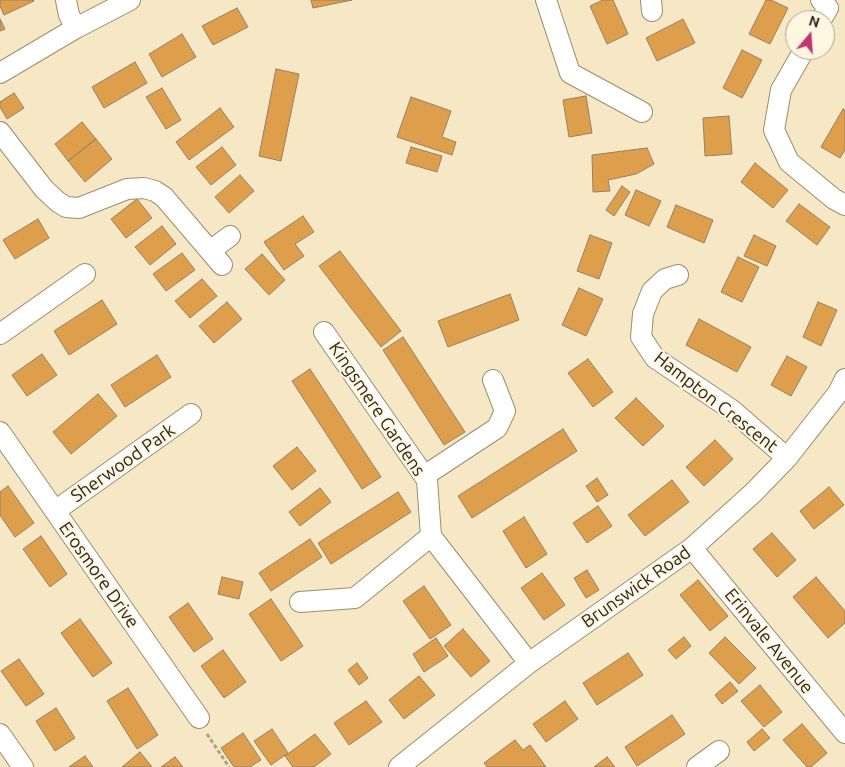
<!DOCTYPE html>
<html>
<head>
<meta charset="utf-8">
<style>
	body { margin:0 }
	#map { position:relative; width:845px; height:767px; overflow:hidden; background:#f7e8c5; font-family:Ubuntu,sans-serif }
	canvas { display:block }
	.north { position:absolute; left:785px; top:10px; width:50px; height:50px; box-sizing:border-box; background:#fef6e1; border:1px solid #aba492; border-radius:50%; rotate:18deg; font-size:14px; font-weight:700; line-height:20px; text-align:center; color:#2e281b }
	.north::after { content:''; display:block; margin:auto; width:18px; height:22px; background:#c03774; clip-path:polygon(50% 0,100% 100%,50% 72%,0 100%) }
</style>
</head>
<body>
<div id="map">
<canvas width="845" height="767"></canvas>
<div class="north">N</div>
</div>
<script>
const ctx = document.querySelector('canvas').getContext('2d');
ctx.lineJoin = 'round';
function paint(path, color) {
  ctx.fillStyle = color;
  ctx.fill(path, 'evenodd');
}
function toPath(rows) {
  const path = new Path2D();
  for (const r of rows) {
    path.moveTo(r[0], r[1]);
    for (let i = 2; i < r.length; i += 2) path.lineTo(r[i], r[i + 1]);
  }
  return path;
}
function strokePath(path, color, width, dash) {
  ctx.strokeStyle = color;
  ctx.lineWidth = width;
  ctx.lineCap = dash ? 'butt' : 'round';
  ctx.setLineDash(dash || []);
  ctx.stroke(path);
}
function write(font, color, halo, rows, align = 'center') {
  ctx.font = font + ' Ubuntu,sans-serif';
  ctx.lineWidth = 4;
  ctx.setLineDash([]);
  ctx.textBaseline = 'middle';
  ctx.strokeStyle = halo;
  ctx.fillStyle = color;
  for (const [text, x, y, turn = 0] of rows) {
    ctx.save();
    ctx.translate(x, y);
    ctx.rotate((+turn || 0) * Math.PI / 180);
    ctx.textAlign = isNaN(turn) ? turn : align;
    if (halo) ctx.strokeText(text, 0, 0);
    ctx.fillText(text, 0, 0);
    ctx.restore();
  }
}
const building = toPath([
	[0,0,33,0,34,1,4,15,0,6,0,0],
	[311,0,352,0,313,8,311,0],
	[603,0,613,0,628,34,607,44,590,6,603,0],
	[766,0,771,0,788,8,770,44,749,34,766,0],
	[237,8,248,27,213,45,202,26,237,8],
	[0,19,5,29,0,31,0,19],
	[683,19,695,43,657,61,646,38,683,19],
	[182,34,196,57,162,77,149,54,182,34],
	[742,50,762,60,742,98,723,88,742,50],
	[135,62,147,83,104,108,92,87,135,62],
	[276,69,299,74,281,161,259,156,276,69],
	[162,88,181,120,166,129,146,97,162,88],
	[14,93,24,108,7,119,0,107,0,102,14,93],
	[586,96,592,133,569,137,563,100,586,96],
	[411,97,451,111,442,137,456,142,452,155,397,137,411,97],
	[220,108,234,127,189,160,176,142,220,108],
	[843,109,845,110,845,150,840,158,821,147,843,109],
	[729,116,732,154,705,156,703,118,729,116],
	[82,122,96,139,68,161,55,144,82,122],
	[96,139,112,159,85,182,68,161,96,139],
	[222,147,236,165,211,185,196,167,222,147],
	[411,147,442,156,437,172,406,163,411,147],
	[647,148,654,164,636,174,608,180,610,191,593,192,592,155,647,148],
	[755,163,788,190,773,208,741,182,755,163],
	[240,175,254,191,229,213,215,197,240,175],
	[622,186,630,192,614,216,606,210,622,186],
	[636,190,661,201,649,226,625,215,636,190],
	[137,199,152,218,126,238,111,219,137,199],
	[799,204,830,227,817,245,786,221,799,204],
	[676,205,713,220,704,243,667,227,676,205],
	[303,216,314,232,295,244,304,256,284,270,264,242,303,216],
	[38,219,49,238,15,259,3,240,38,219],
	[162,226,176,244,150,265,135,247,162,226],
	[590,235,612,243,599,279,577,271,590,235],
	[754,235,776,246,767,266,744,256,754,235],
	[340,251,401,331,381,347,319,266,340,251],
	[182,253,195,270,166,291,153,274,182,253],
	[262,254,285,280,269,295,245,269,262,254],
	[738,257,759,267,742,302,721,292,738,257],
	[202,279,217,296,190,318,175,301,202,279],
	[579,288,603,299,586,336,562,325,579,288],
	[510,294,519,320,448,347,438,321,510,294],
	[102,300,117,324,69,355,54,331,102,300],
	[227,302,242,319,214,343,199,326,227,302],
	[818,302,837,310,821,346,803,337,818,302],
	[699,319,751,347,737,372,686,345,699,319],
	[403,337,465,432,444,445,383,350,403,337],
	[42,354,57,375,27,396,12,375,42,354],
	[157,355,171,377,125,407,111,385,157,355],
	[787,356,807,367,791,396,771,385,787,356],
	[588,359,613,392,593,407,568,373,588,359],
	[310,369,381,477,362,489,292,381,310,369],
	[98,394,117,416,71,454,53,432,98,394],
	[636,398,664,426,643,446,615,418,636,398],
	[563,429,577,451,472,518,458,496,563,429],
	[715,440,733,459,704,486,686,467,715,440],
	[297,447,316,471,292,490,273,466,297,447],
	[597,478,608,495,597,502,586,486,597,478],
	[672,480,689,502,645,536,628,515,672,480],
	[8,486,34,523,15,537,0,515,0,492,8,486],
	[829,487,844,505,814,529,800,511,829,487],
	[320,488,331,502,300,526,289,512,320,488],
	[398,492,411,512,331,564,318,543,398,492],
	[598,506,612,526,587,543,573,523,598,506],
	[524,517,547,554,526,568,503,531,524,517],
	[772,533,796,560,777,577,753,549,772,533],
	[41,536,67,574,50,587,23,549,41,536],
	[310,539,322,557,271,591,259,573,310,539],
	[587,570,599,590,586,598,574,578,587,570],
	[542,573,565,605,544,620,521,588,542,573],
	[222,577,243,582,239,599,218,594,222,577],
	[816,577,845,611,845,623,828,638,793,597,816,577],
	[698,580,728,616,710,631,680,595,698,580],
	[424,586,451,625,430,639,403,601,424,586],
	[271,599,303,646,281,661,249,614,271,599],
	[188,603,213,639,194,652,169,617,188,603],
	[80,619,112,663,93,677,61,633,80,619],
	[463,629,490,661,471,677,444,646,463,629],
	[684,637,691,646,676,659,668,650,684,637],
	[725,637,756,668,739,684,709,653,725,637],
	[436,638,448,656,424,672,413,654,436,638],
	[223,650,246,682,224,698,201,666,223,650],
	[628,653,643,675,597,705,583,683,628,653],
	[19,659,44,694,26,706,1,671,19,659],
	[357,663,368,678,359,685,348,670,357,663],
	[419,676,435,695,404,719,389,700,419,676],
	[730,682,738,691,722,704,715,695,730,682],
	[760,685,782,712,764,727,741,701,760,685],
	[128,688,158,735,137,749,107,701,128,688],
	[366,701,382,722,349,745,334,723,366,701],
	[565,701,578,719,546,742,533,724,565,701],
	[56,708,75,738,55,751,36,721,56,708],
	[672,715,685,734,637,766,625,747,672,715],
	[802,724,827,753,811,767,807,767,783,740,802,724],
	[272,729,288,753,271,765,254,741,272,729],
	[762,729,770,738,754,751,747,742,762,729],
	[243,733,261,760,250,767,234,767,221,748,243,733],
	[315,734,331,754,314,767,293,767,285,756,315,734],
	[515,740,523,750,530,745,546,767,487,767,484,763,515,740],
	[140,752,152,767,122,767,140,752],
	[85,756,93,767,69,767,85,756],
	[175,757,183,767,161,767,175,757],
	[607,757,615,767,594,767,607,757]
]);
paint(building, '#de9f4c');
strokePath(building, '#967f63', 1);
const minor = toPath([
	[66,0,69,15,76,28],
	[546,0,570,73,642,112],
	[651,0,652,11],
	[821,20,828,8,821,0],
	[804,50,781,90,774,130,789,162,834,199,845,205],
	[0,73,76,28,130,0],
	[0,132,44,189,58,202,66,207,79,208,127,189,144,188,155,191,164,197,222,265],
	[210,251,230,236],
	[678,275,665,279,652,291,643,314,641,337,655,358,732,410,787,458],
	[324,332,427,480,431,536,529,663],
	[0,334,85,274],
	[0,432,199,718],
	[424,476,497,428,505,411,493,380],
	[55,511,191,414],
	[692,548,845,733],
	[300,602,355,598,431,536],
	[0,734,23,767],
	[399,767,529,663,692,548,753,493,787,458,838,393,845,379],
	[697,767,719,751]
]);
strokePath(minor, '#9b8e6d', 22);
strokePath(toPath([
	[207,734,229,767]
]), '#ada186', 3, [4, 2.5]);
strokePath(minor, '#fff', 20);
write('18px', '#2e281b', '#fef6e1', [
	["Hampton Crescent",716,402,38],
	["Kingsmere Gardens",377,409,56],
	["Sherwood Park",123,463,-35],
	["Erosmore Drive",99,575,55],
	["Brunswick Road",636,587,-35],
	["Erinvale Avenue",769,641,51]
]);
</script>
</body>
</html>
